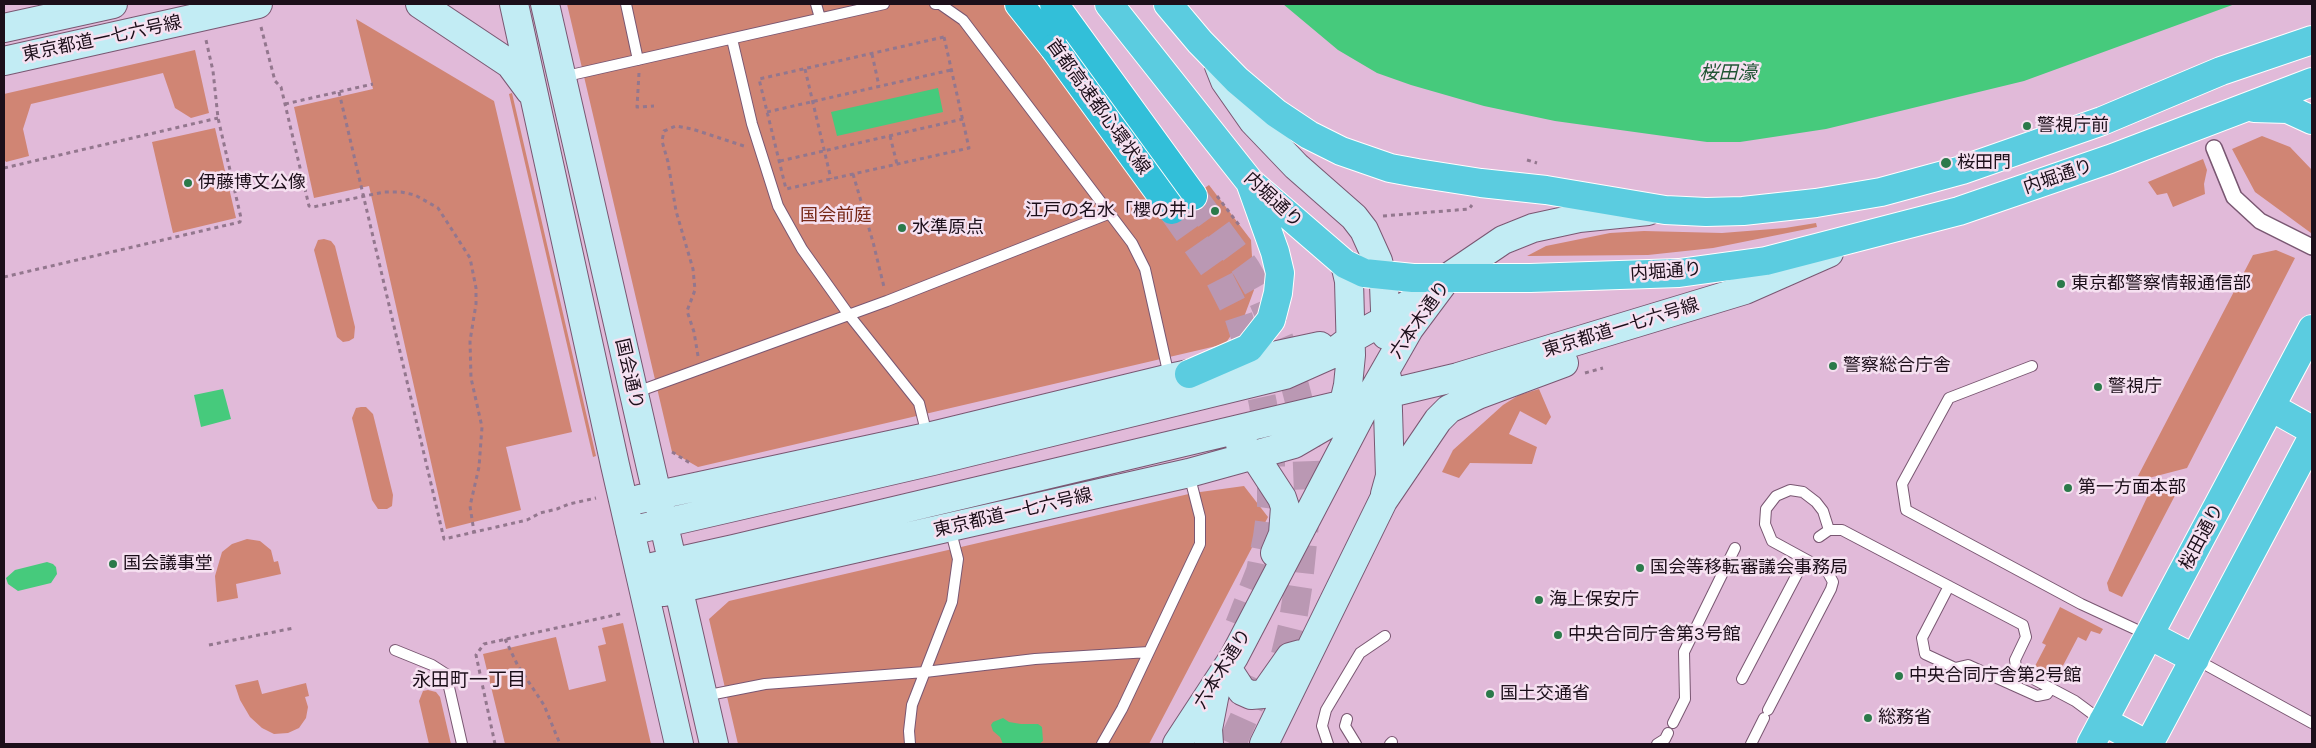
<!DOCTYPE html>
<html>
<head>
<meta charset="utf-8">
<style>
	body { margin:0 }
	#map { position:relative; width:2316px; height:748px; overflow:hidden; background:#e1bad9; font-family:Karla,sans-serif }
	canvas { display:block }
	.frame { position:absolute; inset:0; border:5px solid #1c0f1a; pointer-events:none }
</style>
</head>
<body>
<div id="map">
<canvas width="2316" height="748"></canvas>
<div class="frame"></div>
</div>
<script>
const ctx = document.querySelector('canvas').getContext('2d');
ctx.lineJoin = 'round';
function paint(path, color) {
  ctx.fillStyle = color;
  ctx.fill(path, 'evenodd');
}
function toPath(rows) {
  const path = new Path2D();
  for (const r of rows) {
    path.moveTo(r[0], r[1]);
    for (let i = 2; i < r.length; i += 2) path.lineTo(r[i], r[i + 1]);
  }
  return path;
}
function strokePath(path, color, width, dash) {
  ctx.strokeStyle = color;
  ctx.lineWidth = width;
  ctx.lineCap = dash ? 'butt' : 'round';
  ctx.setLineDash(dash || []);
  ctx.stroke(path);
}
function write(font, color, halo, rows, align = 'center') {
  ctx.font = font + ' Karla,"Noto Sans JP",sans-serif';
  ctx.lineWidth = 5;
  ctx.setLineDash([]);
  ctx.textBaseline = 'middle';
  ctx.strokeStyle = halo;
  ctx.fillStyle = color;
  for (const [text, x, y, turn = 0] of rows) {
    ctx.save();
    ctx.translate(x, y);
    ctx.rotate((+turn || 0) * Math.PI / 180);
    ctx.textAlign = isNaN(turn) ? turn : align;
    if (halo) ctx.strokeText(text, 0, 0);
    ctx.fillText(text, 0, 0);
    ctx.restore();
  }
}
paint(toPath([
	[567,4,1004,4,1162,217,1209,185,1251,240,1254,290,1244,317,1225,344,698,467,672,452],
	[356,19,494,101,572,432,506,447,521,510,446,529,369,186,314,198,294,107,373,89],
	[195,50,209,113,191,118,175,108,163,73,31,104,23,129,29,156,6,162,4,159,4,94],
	[512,93,596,456,593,457,509,94],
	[215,128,236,218,173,233,152,142],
	[2262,136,2290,147,2312,170,2311,233,2255,192,2232,149],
	[2203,159,2207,170,2204,184,2205,194,2173,207,2167,193,2157,195,2148,182],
	[1816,223,1817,227,1713,248,1648,255,1527,256,1546,246,1610,233,1644,231,1722,233,1785,228],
	[324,239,331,241,335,246,355,327,354,338,349,341,343,342,337,337,314,250,318,240],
	[2276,250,2295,258,2187,468,2145,479,2138,476,2253,255],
	[1539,389,1551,417,1546,425,1520,411,1509,434,1537,447,1532,464,1470,463,1459,478,1442,472,1453,450,1503,405,1519,395],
	[361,407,366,407,373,414,393,495,392,506,387,509,378,509,372,500,352,418,356,408],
	[2181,484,2122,597,2109,591,2107,583,2150,491],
	[1244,486,1268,517,1149,744,738,744,709,619,729,601,1193,493],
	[247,539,260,541,271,550,274,562,278,561,281,574,236,584,238,598,217,602,215,576,222,552,232,544],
	[2060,607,2103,629,2100,634,2091,631,2086,641,2078,637,2056,679,2034,668,2046,645,2042,643],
	[623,623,651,744,505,744,483,654,556,637,569,690,606,681,598,646,606,644,602,628],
	[258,680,262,694,306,683,309,696,305,697,308,707,306,718,299,728,288,733,274,734,262,728,250,717,240,700,235,685],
	[428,690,436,692,440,697,451,744,429,744,419,701,423,691]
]), '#d08574');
paint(toPath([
	[1283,4,2235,4,2024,81,1826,129,1740,142,1707,142,1555,121,1484,106,1411,85,1377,73,1338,50],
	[938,88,943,112,837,136,831,112],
	[223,389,231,419,201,427,194,395],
	[47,562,53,564,56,567,57,574,51,583,18,591,8,584,6,578,15,570],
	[1003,718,1009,722,1021,724,1038,724,1042,727,1043,741,1039,744,1003,744,1000,737,993,731,991,725,993,722]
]), '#46ca7c');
strokePath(toPath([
	[1193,196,1246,268,1258,289,1288,359,1301,409,1306,440,1308,494,1299,582,1292,626,1279,679],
	[1172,210,1216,272,1238,315,1256,371,1263,404,1271,461,1271,507,1267,537,1260,571,1239,625],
	[1232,744,1264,673]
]), '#ba98b3', 28, [28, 14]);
const service = toPath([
	[626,4,638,60],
	[816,4,820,18],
	[935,4,940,4,963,20,1132,243,1145,269,1169,376],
	[732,39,752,124,778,206,802,249,849,315,919,403,927,435],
	[562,77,884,4],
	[2032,366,1949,398,1902,484,1906,510,2081,604,2148,635],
	[634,393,887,301,1108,214],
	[1819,537,1829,530,1842,530,2023,625,2026,637,2015,660,2016,667,2022,673,2075,701,2102,721],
	[1949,586,1922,638,1925,654,1955,668,1968,665,2037,696,2047,694,2051,688],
	[395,650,432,665,446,674,462,744],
	[2197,660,2312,723],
	[1742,679,1805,559],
	[704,696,765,684,925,672,1035,659,1149,652],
	[1768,710,1831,589,1833,582,1827,571,1772,541,1765,524,1766,509,1776,496,1790,490,1803,492,1816,502,1823,511,1829,530],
	[1347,719,1345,726,1356,744],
	[1673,723,1685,699,1684,652,1735,548],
	[910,744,909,731,912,705,952,602,958,559,950,528],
	[1102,744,1122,709,1200,544,1200,517,1189,474],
	[1328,744,1322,726,1326,710,1360,653,1385,636],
	[1390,744,1392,742],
	[1657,744,1665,739,1668,733],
	[1751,744,1764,718]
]);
const pedestrian = toPath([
	[2214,148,2234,197,2260,221,2312,247]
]);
const secondary = toPath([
	[420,4,510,64,530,91],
	[514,4,615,465,679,744],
	[545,4,714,744],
	[4,28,113,4],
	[4,61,258,4],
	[1219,66,1225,81,1253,121,1296,166,1354,217,1364,230,1378,261,1384,285,1386,335],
	[1340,420,1348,385,1351,355,1349,281,1345,264],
	[1240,444,1254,455,1282,498,1285,507,1283,534,1275,553],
	[1385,494,1390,476,1387,378],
	[640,499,927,437,1170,378,1320,346],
	[630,531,933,461,1285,375,1330,355,1351,339,1385,320,1447,278],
	[639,570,734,549,1458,377,1745,290,1829,253],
	[663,592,1189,473,1294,444,1349,412],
	[1227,668,1242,691,1251,695,1264,694,1290,657,1301,654],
	[1177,744,1234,657,1369,399,1409,329,1447,278,1503,240,1533,228,1579,218,1648,211],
	[1209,744,1208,729,1215,693],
	[1264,744,1383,501,1438,420,1449,409,1478,395,1564,363]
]);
const trunk = toPath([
	[1109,4,1250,182,1345,264,1364,273,1413,278,1530,278,1679,273,1766,261,1959,211,2110,159,2312,82],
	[1168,4,1200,42,1237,80,1276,113,1309,135,1341,151,1390,168,1417,173,1481,183,1546,190,1665,210,1706,212,1743,211,1816,203,1881,192,1962,170,2102,121,2221,71,2312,40],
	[2254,108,2288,109,2312,120],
	[1189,374,1249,348,1271,320,1278,293,1280,273,1275,252,1250,182],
	[2271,407,2312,430],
	[2149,635,2195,659],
	[2103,721,2146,744],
	[2091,744,2312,329],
	[2149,744,2312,438]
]);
const motorway = toPath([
	[1019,4,1054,48],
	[1054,4,1193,196]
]);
strokePath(service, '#795772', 12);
strokePath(pedestrian, '#795772', 18);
strokePath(secondary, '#795772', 30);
strokePath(trunk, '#fff', 30);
strokePath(motorway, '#fff', 30);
strokePath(toPath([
	[261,27,275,81,281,87,309,206,313,207,384,192,401,192,415,195,438,208,470,258,476,288,476,304,470,341,471,378,482,427,479,467,470,506,474,532],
	[944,37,969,148,786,189,759,79,944,37],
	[872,54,879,86],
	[805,69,831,179],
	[639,73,637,107,654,106],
	[339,92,444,539,527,520,540,513,557,509,569,504,596,498],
	[285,104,373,84],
	[767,112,951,70],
	[890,136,897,164],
	[1527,160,1537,163],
	[780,161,963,119],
	[4,168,218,118],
	[853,174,873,242,884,287],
	[1217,196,1239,225],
	[1383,216,1469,209,1472,205],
	[4,277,240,222,241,218,218,118,213,71,206,40],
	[698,356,694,332,687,311,695,290,693,269,676,211,668,162,662,141,664,131,676,126,692,129,744,146],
	[1585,373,1603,368],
	[672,452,690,463],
	[505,639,518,666,544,705,560,744],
	[209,645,294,628],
	[495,744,476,655,484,644,624,613]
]), '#93778e', 3, [4, 4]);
strokePath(service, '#fff', 10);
strokePath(pedestrian, '#fff', 15);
strokePath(secondary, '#c2ecf4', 28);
strokePath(trunk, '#5bcce0', 28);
strokePath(motorway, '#32bfd9', 28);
const motorwayBridge = toPath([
	[1054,48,1172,210]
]);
strokePath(motorwayBridge, '#fff', 30, []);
strokePath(motorwayBridge, '#32bfd9', 28);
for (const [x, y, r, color] of [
	[2027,126,5,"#2b7a4a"],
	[1946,163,6,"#2b7a4a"],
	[188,183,5,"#2b7a4a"],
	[1215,211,5,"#2b7a4a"],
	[902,228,5,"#2b7a4a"],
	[2061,284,5,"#2b7a4a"],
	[1833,366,5,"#2b7a4a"],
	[2098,387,5,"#2b7a4a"],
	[2068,488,5,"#2b7a4a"],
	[113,564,5,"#2b7a4a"],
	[1640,568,5,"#2b7a4a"],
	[1539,600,5,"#2b7a4a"],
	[1558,635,5,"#2b7a4a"],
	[1899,676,5,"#2b7a4a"],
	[1490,694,5,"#2b7a4a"],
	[1868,718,5,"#2b7a4a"]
]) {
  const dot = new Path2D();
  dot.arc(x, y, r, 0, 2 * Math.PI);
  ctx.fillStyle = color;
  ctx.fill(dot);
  strokePath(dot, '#f6e1f1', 2);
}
write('18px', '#1c0f1a', '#f6e1f1', [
	["東京都道一七六号線",102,39,-12],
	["首都高速都心環状線",1098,107,54],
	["内堀通り",2058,177,-19],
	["内堀通り",1273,200,43],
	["内堀通り",1666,272,-4],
	["六本木通り",1420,320,-55],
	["東京都道一七六号線",1621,328,-17],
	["国会通り",629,374,77],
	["東京都道一七六号線",1013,513,-13],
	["桜田通り",2202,537,-62],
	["六本木通り",1223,669,-58]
]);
write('18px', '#1c0f1a', '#f6e1f1', [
	["警視庁前",2037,126],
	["桜田門",1957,163],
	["伊藤博文公像",198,183],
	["江戸の名水「櫻の井」",1205,211,"right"],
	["水準原点",912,228],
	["東京都警察情報通信部",2071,284],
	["警察総合庁舎",1843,366],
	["警視庁",2108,387],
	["第一方面本部",2078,488],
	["国会議事堂",123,564],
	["国会等移転審議会事務局",1650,568],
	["海上保安庁",1549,600],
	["中央合同庁舎第3号館",1568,635],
	["中央合同庁舎第2号館",1909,676],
	["国土交通省",1500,694],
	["総務省",1878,718]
], 'left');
write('18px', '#772817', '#f6e1f1', [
	["国会前庭",836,216]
]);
write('italic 19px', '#215434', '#f6e1f1', [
	["桜田濠",1728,74]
]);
write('19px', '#1c0f1a', '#f6e1f1', [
	["永田町一丁目",469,681]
]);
</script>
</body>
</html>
